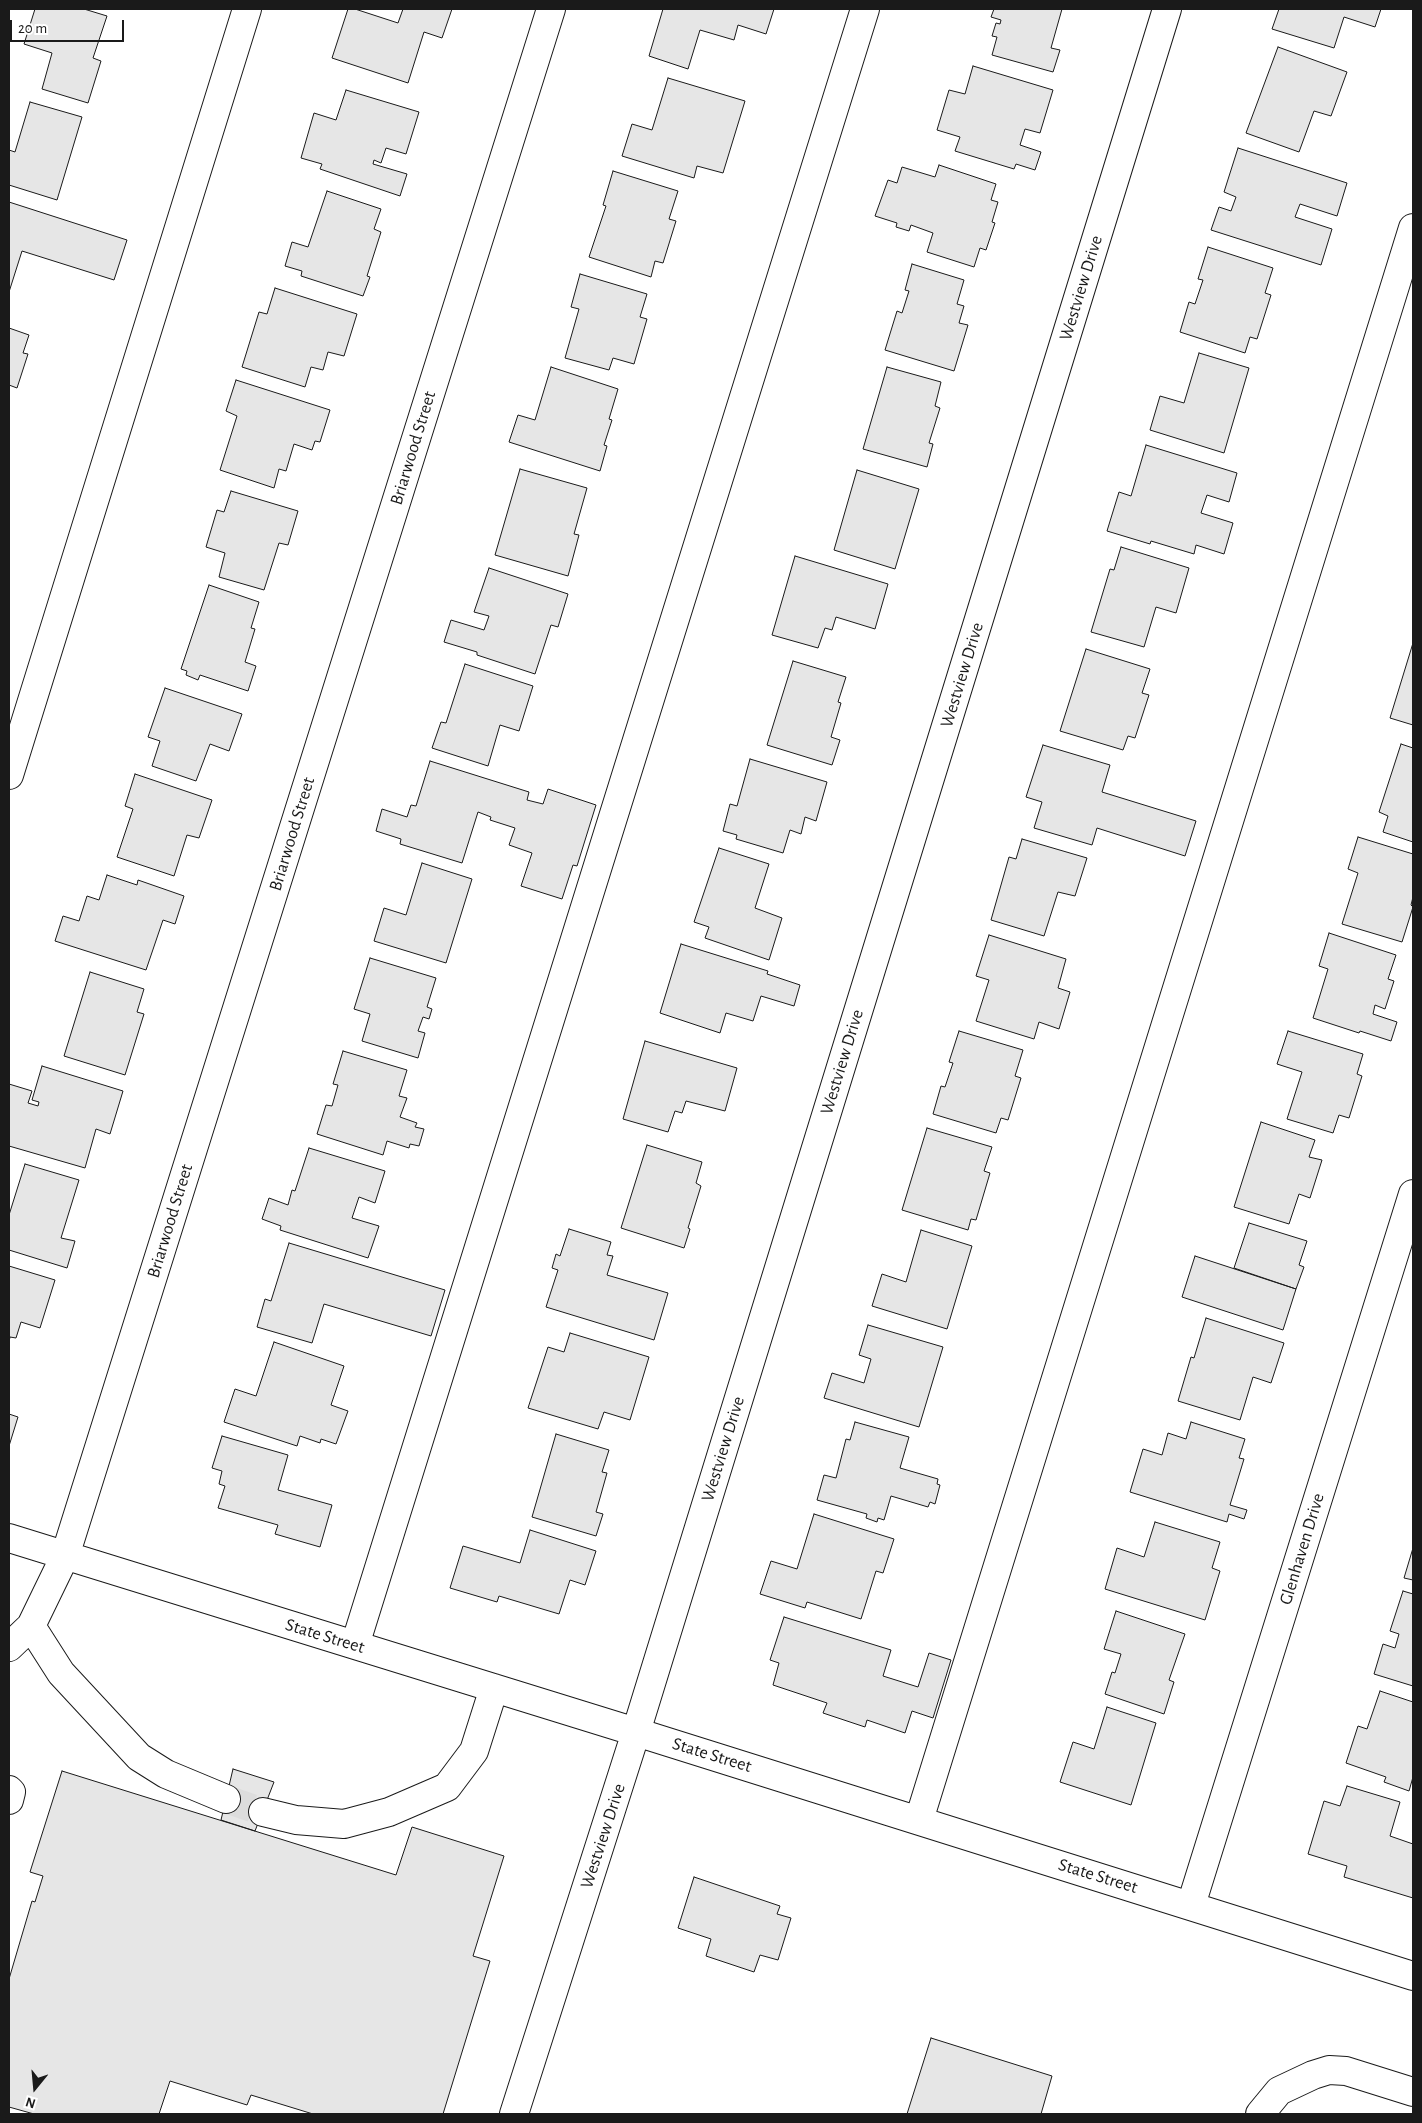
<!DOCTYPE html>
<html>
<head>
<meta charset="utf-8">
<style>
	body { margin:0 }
	#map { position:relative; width:1422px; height:2123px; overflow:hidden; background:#fff; font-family:"Alegreya Sans",sans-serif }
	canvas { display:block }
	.frame { position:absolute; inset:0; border:10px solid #1a1a1a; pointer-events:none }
	.north { position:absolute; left:10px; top:2063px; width:50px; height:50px; -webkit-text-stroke:4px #fff; paint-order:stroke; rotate:197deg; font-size:14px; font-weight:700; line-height:20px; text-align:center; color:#1a1a1a }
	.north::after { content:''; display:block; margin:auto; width:18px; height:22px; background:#1a1a1a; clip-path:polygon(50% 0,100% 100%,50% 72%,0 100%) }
	.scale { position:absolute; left:10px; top:20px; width:114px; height:22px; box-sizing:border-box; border:2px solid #1a1a1a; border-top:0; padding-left:6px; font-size:15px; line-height:18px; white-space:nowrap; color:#1a1a1a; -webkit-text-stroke:4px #fff; paint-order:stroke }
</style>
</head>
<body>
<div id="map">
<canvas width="1422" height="2123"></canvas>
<div class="frame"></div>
<div class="north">N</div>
<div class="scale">20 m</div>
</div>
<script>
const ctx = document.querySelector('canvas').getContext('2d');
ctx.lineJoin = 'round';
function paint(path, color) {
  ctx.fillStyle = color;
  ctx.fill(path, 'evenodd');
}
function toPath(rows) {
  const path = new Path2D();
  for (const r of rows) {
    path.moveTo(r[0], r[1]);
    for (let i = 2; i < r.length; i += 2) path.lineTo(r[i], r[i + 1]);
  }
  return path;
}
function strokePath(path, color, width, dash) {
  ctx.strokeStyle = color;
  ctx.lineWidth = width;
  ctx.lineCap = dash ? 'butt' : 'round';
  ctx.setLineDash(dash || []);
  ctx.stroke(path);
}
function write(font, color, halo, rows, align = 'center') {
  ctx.font = font + ' "Alegreya Sans",sans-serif';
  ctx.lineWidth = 4;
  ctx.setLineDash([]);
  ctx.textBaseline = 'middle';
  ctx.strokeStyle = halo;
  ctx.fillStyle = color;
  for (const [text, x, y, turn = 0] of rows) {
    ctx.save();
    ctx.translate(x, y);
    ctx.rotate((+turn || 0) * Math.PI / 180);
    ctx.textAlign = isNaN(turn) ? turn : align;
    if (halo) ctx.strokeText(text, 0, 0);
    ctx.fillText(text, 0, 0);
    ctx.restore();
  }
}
const building = toPath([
	[35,9,84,9,107,16,93,58,101,61,88,103,42,89,52,53,24,44,35,9],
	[348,9,355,9,398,23,403,9,452,9,442,38,424,32,408,83,332,58,348,9],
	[663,9,774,9,766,34,738,25,734,40,700,30,688,69,649,56,663,9],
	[994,9,1062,9,1051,48,1060,50,1053,72,992,55,997,37,992,36,996,23,1000,24,1001,20,991,17,994,9],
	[1279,9,1381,9,1375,27,1344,17,1334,48,1272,29,1279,9],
	[1278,47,1347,72,1331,116,1314,111,1299,152,1246,133,1278,47],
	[973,66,1053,90,1040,133,1025,129,1020,145,1041,152,1035,170,1016,164,1014,169,955,151,960,137,937,130,949,90,965,94,973,66],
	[668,78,745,101,723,173,697,166,694,178,622,156,632,124,652,130,668,78],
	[346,90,419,112,406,154,386,148,381,163,374,160,373,164,407,174,400,196,320,169,322,164,301,158,314,113,336,120,346,90],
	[30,102,82,117,57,200,9,185,9,150,15,152,30,102],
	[1238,148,1347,183,1337,216,1300,204,1295,217,1332,229,1321,265,1211,230,1219,207,1231,211,1236,197,1224,192,1238,148],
	[939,165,996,184,991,200,998,202,992,222,995,223,986,250,980,248,974,267,927,252,933,233,911,225,909,231,896,227,897,223,875,216,888,180,897,183,902,167,935,177,939,165],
	[613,171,678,191,669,219,676,221,663,263,655,261,651,277,589,257,606,206,603,205,613,171],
	[327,191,381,209,374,229,381,232,367,276,370,277,363,296,301,276,302,271,285,266,292,242,308,247,327,191],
	[9,202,127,240,114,280,22,251,9,292,9,202],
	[1208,247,1273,268,1265,293,1271,295,1257,339,1250,337,1245,353,1180,332,1189,302,1195,304,1203,280,1198,279,1208,247],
	[912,264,964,280,957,304,964,306,959,323,968,325,954,371,885,350,897,311,902,313,909,291,905,290,912,264],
	[580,274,647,294,640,317,647,319,634,364,613,358,609,370,565,358,579,309,571,307,580,274],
	[275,288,357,314,344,356,328,352,323,370,311,367,305,387,242,367,259,312,267,314,275,288],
	[9,328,29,335,23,353,28,354,17,388,9,385,9,328],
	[1199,353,1249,368,1224,453,1150,430,1160,396,1184,403,1199,353],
	[551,367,618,389,609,419,612,420,604,445,607,446,600,471,509,442,518,415,535,420,551,367],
	[887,367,941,382,935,406,940,408,929,443,933,444,927,467,863,449,887,367],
	[236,380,330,410,320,442,315,441,312,450,294,444,286,471,279,469,274,488,220,470,237,416,226,411,236,380],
	[1146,445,1237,473,1229,502,1207,495,1201,513,1233,523,1224,554,1196,545,1194,554,1151,541,1150,544,1107,531,1119,492,1131,496,1146,445],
	[520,469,587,488,574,534,579,535,568,576,495,555,520,469],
	[857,470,919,489,895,569,834,550,857,470],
	[231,491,298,511,288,545,279,543,264,590,219,577,225,553,206,547,217,510,224,512,231,491],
	[1121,547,1189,568,1176,613,1156,607,1144,647,1091,632,1110,569,1114,570,1121,547],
	[795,556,888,584,875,629,836,617,832,630,825,628,818,648,772,635,795,556],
	[489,568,568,594,558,627,551,625,535,674,477,655,477,652,444,642,451,620,484,630,489,616,474,612,489,568],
	[209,585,259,602,251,628,255,629,245,662,256,666,248,691,200,675,198,680,186,675,187,671,181,669,209,585],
	[1413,643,1413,725,1390,718,1413,643],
	[1086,649,1150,669,1142,693,1149,695,1135,738,1128,736,1123,750,1060,731,1086,649],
	[793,661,846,677,838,702,841,703,831,737,840,740,832,765,767,745,793,661],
	[465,664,533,686,519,731,500,725,488,766,432,748,441,722,446,723,465,664],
	[165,688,242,714,229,751,210,744,196,781,152,766,160,741,148,737,165,688],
	[1401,744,1413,748,1413,842,1383,832,1388,816,1379,812,1401,744],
	[1043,745,1110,765,1102,792,1196,821,1185,856,1097,828,1092,845,1034,828,1042,802,1026,797,1043,745],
	[750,759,827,782,816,821,805,817,801,834,790,830,783,853,736,839,737,835,723,831,730,804,737,806,750,759],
	[430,761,529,792,527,800,543,804,548,789,596,805,577,866,573,865,562,899,521,886,532,853,509,845,515,828,490,820,491,817,478,812,462,863,400,844,401,839,376,831,382,809,407,817,411,805,416,806,430,761],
	[135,774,212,800,199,838,187,835,174,876,117,857,133,809,125,806,135,774],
	[1358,837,1413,854,1413,897,1411,905,1413,907,1402,942,1342,924,1358,873,1348,869,1358,837],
	[1022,839,1087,858,1075,896,1058,892,1044,936,991,920,1009,857,1016,859,1022,839],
	[719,848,769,864,755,908,782,918,769,960,705,938,709,927,694,922,719,848],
	[422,863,472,879,446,963,374,941,384,908,406,915,422,863],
	[107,875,137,885,138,880,184,896,175,924,163,920,146,970,55,941,63,916,79,921,87,896,99,900,107,875],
	[1329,933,1396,955,1388,979,1394,981,1385,1009,1375,1005,1373,1014,1397,1022,1391,1041,1360,1031,1359,1033,1313,1018,1328,969,1319,966,1329,933],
	[989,935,1066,959,1058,988,1070,992,1059,1029,1039,1022,1034,1039,976,1021,989,980,976,976,989,935],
	[681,944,768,971,767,974,800,985,794,1006,761,996,753,1021,726,1013,720,1033,660,1013,681,944],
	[370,958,436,978,427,1007,432,1009,429,1019,423,1017,418,1031,425,1033,418,1058,362,1041,370,1014,354,1009,370,958],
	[90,972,144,989,137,1012,144,1014,125,1075,64,1056,90,972],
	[959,1031,1023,1050,1015,1076,1021,1078,1008,1120,1001,1118,996,1133,933,1114,941,1086,945,1087,953,1063,949,1062,959,1031],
	[1288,1031,1363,1054,1357,1074,1362,1076,1349,1118,1339,1115,1333,1133,1287,1119,1302,1072,1277,1064,1288,1031],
	[645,1041,737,1068,725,1111,686,1101,682,1113,675,1111,668,1132,623,1119,645,1041],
	[343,1051,407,1070,399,1096,407,1098,400,1117,417,1123,415,1127,424,1129,419,1146,410,1144,409,1148,387,1141,383,1155,317,1134,326,1105,332,1106,338,1085,333,1084,343,1051],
	[42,1066,123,1091,110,1134,96,1129,85,1168,9,1146,9,1084,32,1091,28,1103,38,1106,39,1102,32,1100,42,1066],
	[1261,1122,1315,1140,1309,1157,1322,1160,1310,1198,1299,1194,1289,1224,1234,1207,1261,1122],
	[927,1128,992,1147,984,1171,990,1173,976,1220,971,1219,968,1230,902,1210,927,1128],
	[647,1145,702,1162,696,1183,701,1186,688,1228,690,1229,684,1248,621,1228,647,1145],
	[309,1148,385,1171,375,1203,359,1197,352,1218,379,1226,368,1258,280,1230,281,1226,262,1219,269,1198,288,1205,292,1190,295,1191,309,1148],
	[25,1164,79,1180,61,1238,75,1241,67,1268,9,1250,9,1215,25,1164],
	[1249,1223,1307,1241,1299,1265,1304,1267,1296,1289,1234,1268,1249,1223],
	[569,1229,611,1242,607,1255,613,1256,607,1275,668,1293,654,1340,546,1307,558,1270,552,1268,556,1254,560,1256,569,1229],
	[921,1230,972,1246,947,1329,872,1306,882,1274,906,1282,921,1230],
	[289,1243,445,1290,431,1336,324,1304,312,1343,257,1327,265,1299,271,1301,289,1243],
	[1195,1256,1296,1289,1283,1330,1182,1297,1195,1256],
	[9,1266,55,1280,40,1328,21,1322,16,1338,10,1337,9,1342,9,1266],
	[1206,1318,1284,1343,1271,1383,1253,1377,1240,1420,1178,1401,1191,1357,1194,1358,1206,1318],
	[868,1325,943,1347,919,1427,824,1398,832,1373,864,1383,871,1359,859,1355,868,1325],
	[570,1333,649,1357,630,1420,604,1412,598,1429,528,1408,548,1347,564,1352,570,1333],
	[274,1342,344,1366,331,1405,348,1411,336,1444,321,1439,320,1443,300,1436,297,1446,224,1422,235,1389,256,1396,274,1342],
	[9,1414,18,1417,9,1446,9,1414],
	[855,1422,909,1437,900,1468,938,1479,937,1484,940,1485,935,1504,930,1502,928,1507,891,1496,884,1520,878,1518,877,1522,866,1518,867,1514,817,1500,824,1475,836,1478,846,1439,850,1440,855,1422],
	[1191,1422,1245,1439,1239,1458,1244,1459,1230,1505,1247,1510,1244,1519,1229,1514,1227,1522,1130,1492,1143,1449,1162,1455,1168,1433,1186,1439,1191,1422],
	[556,1434,609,1450,602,1472,607,1473,596,1512,603,1514,596,1536,532,1517,556,1434],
	[222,1436,288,1455,278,1490,332,1505,320,1547,275,1534,278,1525,218,1508,225,1486,219,1484,222,1471,212,1468,222,1436],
	[814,1514,894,1539,883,1573,876,1571,861,1619,807,1602,805,1608,760,1594,771,1561,797,1569,814,1514],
	[1155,1522,1220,1542,1212,1568,1220,1571,1205,1620,1105,1589,1117,1548,1144,1557,1155,1522],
	[530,1530,596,1551,585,1585,570,1580,559,1614,499,1596,497,1602,450,1588,463,1546,520,1563,530,1530],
	[1413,1548,1413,1580,1404,1578,1413,1548],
	[1403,1591,1413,1594,1413,1686,1374,1674,1383,1644,1395,1648,1399,1634,1390,1631,1403,1591],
	[1116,1611,1185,1634,1169,1680,1174,1682,1164,1714,1105,1694,1112,1672,1115,1673,1121,1654,1104,1649,1116,1611],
	[784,1617,891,1650,883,1676,918,1687,929,1653,951,1660,933,1718,912,1711,905,1733,867,1720,865,1727,823,1713,827,1703,773,1685,779,1663,770,1660,784,1617],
	[1380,1691,1413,1702,1413,1777,1409,1791,1384,1782,1386,1777,1346,1763,1358,1726,1367,1729,1380,1691],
	[1107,1707,1156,1723,1131,1805,1060,1782,1073,1742,1094,1749,1107,1707],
	[233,1769,274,1782,255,1831,221,1820,233,1769],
	[62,1771,396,1875,412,1827,504,1856,473,1956,490,1961,443,2114,313,2114,251,2095,247,2105,170,2081,159,2114,34,2114,9,2107,9,1979,32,1901,35,1902,43,1876,30,1872,62,1771],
	[1347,1786,1400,1802,1390,1836,1413,1844,1413,1898,1344,1877,1347,1866,1308,1854,1324,1801,1340,1806,1347,1786],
	[694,1877,780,1906,777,1914,791,1918,778,1960,760,1955,754,1972,706,1956,711,1939,678,1928,694,1877],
	[931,2038,1052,2076,1041,2114,907,2114,931,2038]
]);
paint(building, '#e6e6e6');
strokePath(building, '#1a1a1a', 1);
strokePath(toPath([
	[226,1799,263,1812]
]), '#ddd', 28, [28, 14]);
const minor = toPath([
	[9,775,247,9],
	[9,1538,636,1732,1413,1976],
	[31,1626,61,1673,139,1757,166,1774,226,1799],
	[355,1645,865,9],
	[9,1647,31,1626,65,1556,551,9],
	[9,1790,11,1792,9,1800],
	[263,1812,296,1820,344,1824,389,1812,447,1787,474,1751,494,1688],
	[919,1820,1413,228],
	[1191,1905,1413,1194],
	[514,2114,636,1732,1167,9],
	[1260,2114,1279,2091,1313,2075,1329,2070,1346,2071,1413,2092]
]);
strokePath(minor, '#1a1a1a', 30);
strokePath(minor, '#fff', 28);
write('18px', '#1a1a1a', '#fff', [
	["Westview Drive",1081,288,-73],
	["Briarwood Street",413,448,-73],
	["Westview Drive",962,675,-73],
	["Briarwood Street",292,834,-73],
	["Westview Drive",842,1062,-73],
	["Briarwood Street",170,1221,-73],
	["Westview Drive",723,1449,-73],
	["Glenhaven Drive",1302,1549,-73],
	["State Street",325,1636,17],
	["State Street",712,1755,17],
	["Westview Drive",603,1836,-72],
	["State Street",1098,1876,17]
]);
</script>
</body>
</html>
